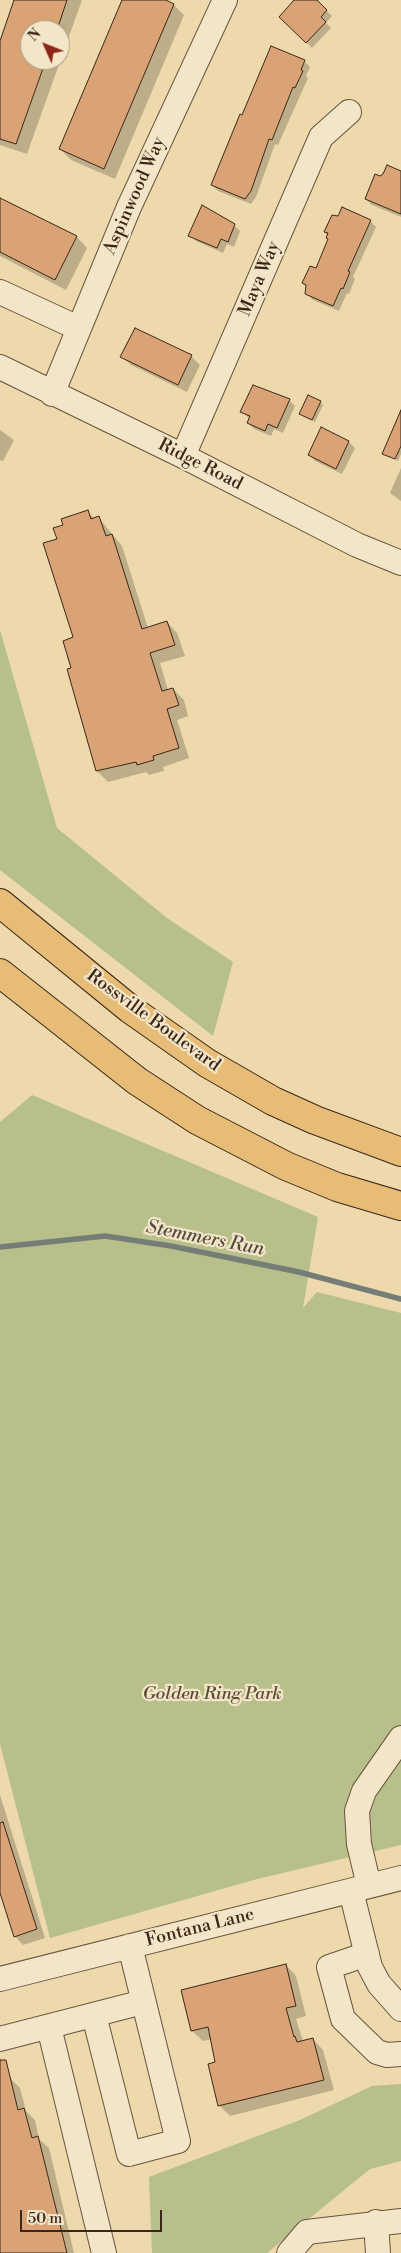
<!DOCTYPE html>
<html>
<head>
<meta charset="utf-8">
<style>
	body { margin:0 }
	#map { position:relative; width:401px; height:2253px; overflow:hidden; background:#edd9ab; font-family:"Libre Bodoni",serif }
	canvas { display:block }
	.north { position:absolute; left:20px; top:20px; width:50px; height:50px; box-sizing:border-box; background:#f3e6c8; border:1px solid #a99a82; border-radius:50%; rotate:314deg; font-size:14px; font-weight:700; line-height:20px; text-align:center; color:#3b271a }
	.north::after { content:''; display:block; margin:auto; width:18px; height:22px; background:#8f2418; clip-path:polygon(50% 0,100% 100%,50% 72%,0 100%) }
	.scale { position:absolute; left:20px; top:2210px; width:142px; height:22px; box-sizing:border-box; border:2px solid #3b271a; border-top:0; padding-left:6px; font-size:15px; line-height:18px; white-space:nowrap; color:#3b271a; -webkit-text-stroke:4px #f3e6c8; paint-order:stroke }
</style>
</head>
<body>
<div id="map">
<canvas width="401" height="2253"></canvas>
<div class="north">N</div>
<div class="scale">50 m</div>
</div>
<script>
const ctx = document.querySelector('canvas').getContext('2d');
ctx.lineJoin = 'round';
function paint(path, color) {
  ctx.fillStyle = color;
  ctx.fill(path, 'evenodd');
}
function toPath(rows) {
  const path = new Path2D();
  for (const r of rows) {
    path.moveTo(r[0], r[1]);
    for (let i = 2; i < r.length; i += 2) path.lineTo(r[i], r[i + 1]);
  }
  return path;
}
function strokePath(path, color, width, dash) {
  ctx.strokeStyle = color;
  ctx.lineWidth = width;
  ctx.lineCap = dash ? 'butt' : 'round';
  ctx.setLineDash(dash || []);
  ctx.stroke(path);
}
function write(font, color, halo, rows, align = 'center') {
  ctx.font = font + ' "Libre Bodoni",serif';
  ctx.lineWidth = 4.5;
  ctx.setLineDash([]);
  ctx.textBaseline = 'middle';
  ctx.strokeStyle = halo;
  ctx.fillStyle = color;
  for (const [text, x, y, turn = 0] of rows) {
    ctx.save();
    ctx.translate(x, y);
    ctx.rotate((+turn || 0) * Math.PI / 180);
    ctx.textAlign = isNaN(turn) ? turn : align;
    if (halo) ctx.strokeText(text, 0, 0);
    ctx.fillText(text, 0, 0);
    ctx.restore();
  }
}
paint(toPath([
	[0,630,57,828,167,918,233,962,213,1036,0,870],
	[32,1095,318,1217,303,1308,317,1292,401,1313,401,1845,257,1879,50,1938,0,1744,0,1122],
	[401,2084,401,2161,370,2169,267,2253,152,2253,149,2177,300,2120,372,2086]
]), '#b7bf8a');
paint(toPath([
	[16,0,82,0,27,154,0,145,0,44],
	[30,30,60,30,60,60,30,60],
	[124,0,163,0,174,5,184,15,115,179,71,160,60,149],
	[297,0,315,0,332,16,326,23,331,28,312,48,280,17],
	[304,61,310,67,306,76,308,78,278,145,275,144,256,197,251,204,218,191,212,185,242,117],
	[387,167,401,173,401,217,372,205,366,199],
	[0,199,77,237,87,248,66,290,0,256],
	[370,221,376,227,353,277,355,279,349,294,347,293,339,311,313,300,307,294,307,286,304,283,317,269,329,240,325,231],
	[234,225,240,231,234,247,227,244,223,253,196,241,190,235],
	[191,356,200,365,187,392,131,365,122,357],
	[289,400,295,406,283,433,274,429,271,436,254,429,248,423,250,419,242,412],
	[320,402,323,405,315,422,300,414],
	[322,429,349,442,355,448,342,474,315,461,309,455],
	[0,430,14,440,3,461,0,460],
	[401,439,401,454,398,461,383,453],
	[401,468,401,501,390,493],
	[88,512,95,519,99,518,122,546,148,628,167,622,177,633,185,656,160,663,168,690,173,689,184,700,188,716,177,720,189,758,163,767,164,771,149,775,146,772,108,782,97,771,69,670,73,669,75,638,58,540,64,526],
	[0,1795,45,1938,23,1945,15,1936,0,1889],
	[286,1965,296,1976,306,2016,296,2019,303,2041,313,2039,323,2050,334,2090,230,2116,219,2105,216,2063,212,2039,203,2041,192,2031,182,1991],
	[9,2077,20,2088,26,2111,35,2120,39,2139,49,2148,74,2253,0,2253,0,2080]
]), '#0003');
strokePath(toPath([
	[0,1247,105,1236,171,1246,299,1272,401,1299]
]), '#757e76', 5.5);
const building = toPath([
	[14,0,67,0,57,30,30,30,30,60,46,60,16,144,0,139,0,41,14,0],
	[122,0,166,0,174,4,104,169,59,149,122,0],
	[294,0,317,0,327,10,321,17,326,22,306,43,279,17,294,0],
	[271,46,305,60,301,70,303,71,295,88,293,87,272,140,269,139,251,191,245,199,211,185,240,114,242,115,271,46],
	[387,165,401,171,401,214,365,199,375,174,380,176,383,174,387,165],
	[0,198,77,236,55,280,0,252,0,198],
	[202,205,235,224,228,242,221,239,217,248,188,236,202,205],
	[342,207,371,220,348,271,350,272,343,289,341,288,333,306,305,294,306,285,302,283,310,266,316,268,328,239,326,238,328,233,324,232,332,215,338,216,342,207],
	[135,328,192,355,178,385,120,357,135,328],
	[253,385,290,399,277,428,268,424,265,431,247,423,250,416,240,412,253,385],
	[308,395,321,401,312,420,299,414,308,395],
	[401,410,401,446,395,459,382,454,401,410],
	[321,427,349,441,336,469,308,455,321,427],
	[88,510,91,519,99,516,106,536,112,534,142,629,167,621,175,645,150,653,162,691,173,688,179,705,167,709,179,748,153,756,154,760,137,765,136,762,96,771,67,669,71,668,63,641,73,637,43,543,57,539,53,528,63,525,61,519,88,510],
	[3,1822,37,1929,14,1937,0,1893,0,1823,3,1822],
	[286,1964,296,2006,286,2008,294,2037,295,2036,297,2042,313,2038,324,2080,218,2106,208,2064,215,2062,208,2027,191,2031,181,1990,286,1964],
	[0,2060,6,2060,18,2110,24,2108,32,2138,38,2136,67,2253,0,2253,0,2060]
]);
paint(building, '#d9a375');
strokePath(building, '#3b271a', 1);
const minor = toPath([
	[0,292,78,328],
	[0,367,183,456,357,545,401,563],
	[52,394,129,207,225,0],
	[183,456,321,137,349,112],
	[369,1886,359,1844,357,1811,364,1791,401,1738],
	[351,1891,370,1967,379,1984,401,2009],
	[367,1954,329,1967,343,2019,377,2052,387,2055,401,2054],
	[0,1979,401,1878],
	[94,2015,129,2154,178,2141,130,1946],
	[49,2027,104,2253],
	[0,2039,143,2002],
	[376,2222,378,2253],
	[289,2253,307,2232,401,2221]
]);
const major = toPath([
	[0,903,130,1009,207,1063,273,1101,315,1120,401,1152],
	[0,973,137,1081,197,1120,286,1166,337,1187,401,1206]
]);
strokePath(minor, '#68543e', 26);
strokePath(major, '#3b271a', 30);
strokePath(minor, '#f3e6c8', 24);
strokePath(major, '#e6bc76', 28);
write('18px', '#3b271a', '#f3e6c8', [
	["Aspinwood Way",135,196,-66],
	["Maya Way",260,279,-67],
	["Ridge Road",200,465,27],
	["Rossville Boulevard",153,1021,36],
	["Fontana Lane",200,1928,-14]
]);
write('italic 18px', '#5a4d36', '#f3e6c8', [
	["Golden Ring Park",212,1695]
]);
write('italic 19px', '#534b40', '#f3e6c8', [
	["Stemmers Run",205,1239,11]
]);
</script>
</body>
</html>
